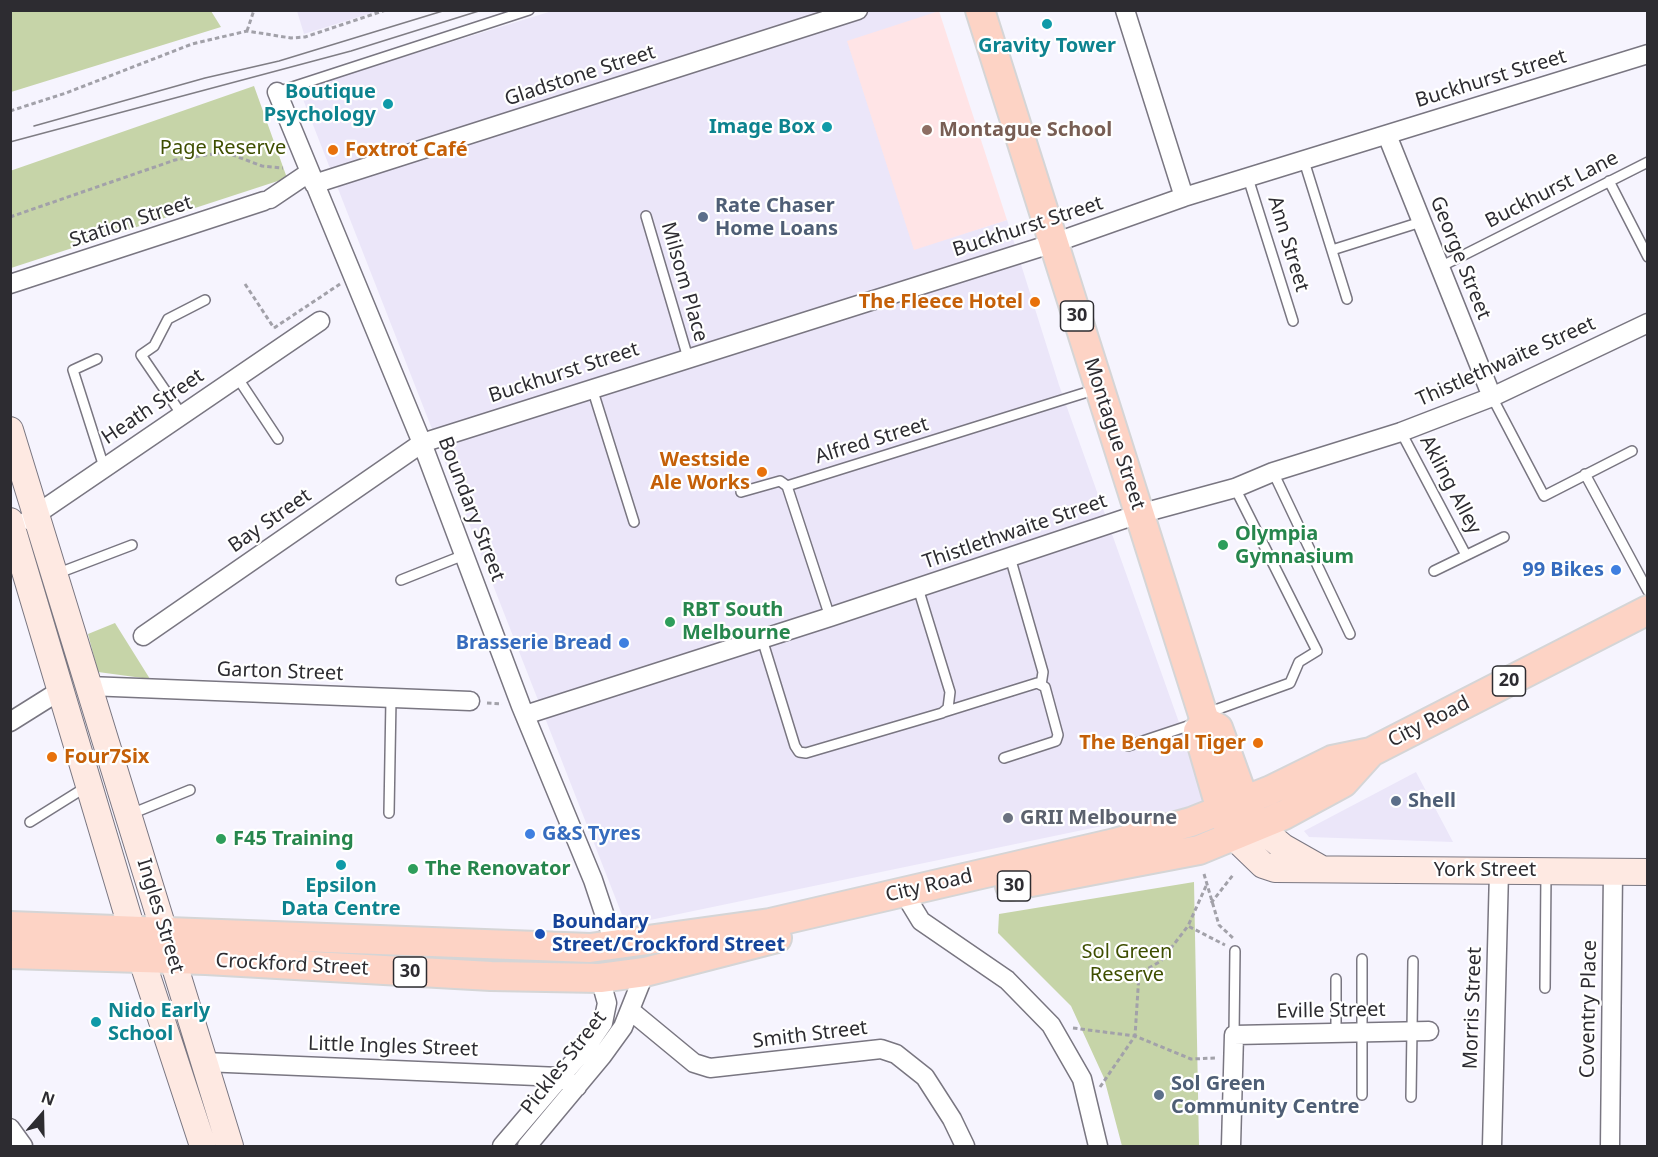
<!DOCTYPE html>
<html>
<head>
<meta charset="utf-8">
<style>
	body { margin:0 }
	#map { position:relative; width:1658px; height:1157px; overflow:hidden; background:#f6f4fe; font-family:"Noto Sans",sans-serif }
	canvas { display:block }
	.frame { position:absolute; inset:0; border:12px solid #2d2c31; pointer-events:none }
	.north { position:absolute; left:12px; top:1085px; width:60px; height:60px; -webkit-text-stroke:4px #fff; paint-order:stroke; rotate:20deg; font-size:16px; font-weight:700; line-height:24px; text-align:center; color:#2d2c31 }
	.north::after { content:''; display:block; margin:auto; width:21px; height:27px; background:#2d2c31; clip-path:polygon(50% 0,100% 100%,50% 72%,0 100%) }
</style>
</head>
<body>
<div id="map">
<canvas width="1658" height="1157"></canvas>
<div class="frame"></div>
<div class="north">N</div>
</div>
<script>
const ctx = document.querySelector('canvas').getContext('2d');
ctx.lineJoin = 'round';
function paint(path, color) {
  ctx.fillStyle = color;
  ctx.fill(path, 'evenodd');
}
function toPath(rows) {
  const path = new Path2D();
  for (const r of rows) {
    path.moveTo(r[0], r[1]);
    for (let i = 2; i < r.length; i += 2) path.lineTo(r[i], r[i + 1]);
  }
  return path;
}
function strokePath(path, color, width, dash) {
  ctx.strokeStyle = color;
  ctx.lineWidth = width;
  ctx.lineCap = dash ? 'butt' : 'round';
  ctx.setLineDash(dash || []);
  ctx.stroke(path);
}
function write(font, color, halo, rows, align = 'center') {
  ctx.font = font + ' "Noto Sans",sans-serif';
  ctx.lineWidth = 4.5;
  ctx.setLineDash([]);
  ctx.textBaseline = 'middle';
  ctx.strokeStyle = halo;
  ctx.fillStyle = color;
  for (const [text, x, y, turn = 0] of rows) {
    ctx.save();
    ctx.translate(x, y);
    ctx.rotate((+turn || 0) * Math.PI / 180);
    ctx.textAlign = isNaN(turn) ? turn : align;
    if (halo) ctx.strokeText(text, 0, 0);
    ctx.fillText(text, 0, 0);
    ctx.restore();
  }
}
paint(toPath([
	[297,11,297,10,378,11,304,34],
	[552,11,939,11,914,249,1007,220,1059,385,1208,804,626,925,299,89],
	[1416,772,1453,842,1309,837,1304,831]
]), '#ebe6f9');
paint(toPath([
	[939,11,1007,220,914,250,847,41]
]), '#ffe4e6');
paint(toPath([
	[11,10,211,11,221,27,11,92],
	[254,86,287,178,11,268,10,171],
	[115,623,150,679,98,672,88,634],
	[1194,882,1199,1146,1122,1146,1104,1078,1071,1006,998,933,999,914],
	[351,952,476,958,477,959,476,962,350,955],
	[509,958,576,960,576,968,507,962]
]), '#c6d4a8');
const lane = toPath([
	[277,92,529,10],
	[1304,161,1347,299],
	[1248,178,1293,321],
	[1609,181,1648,257],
	[646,216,688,358],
	[1332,250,1421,222],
	[1440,267,1648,162],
	[97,359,73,370,104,467],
	[237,377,278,439],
	[592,388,634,522],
	[1492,397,1544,496,1632,451],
	[182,415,141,355,154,346,168,319,205,300],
	[1401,432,1466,555],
	[1273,472,1350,634],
	[1585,474,1648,591],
	[741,492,780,481,787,486],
	[1010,557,1043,672,1041,685],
	[1434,571,1504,537],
	[56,574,132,545],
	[401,580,464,555],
	[830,617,787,486,1097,389],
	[762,639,795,746,799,752,806,753,942,713,948,708,950,692,918,588],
	[944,712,1037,683,1045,687,1058,735,1056,741,1004,758],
	[1207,713,1290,683,1299,662,1317,651,1235,488],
	[1128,746,1194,724],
	[389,813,391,699],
	[131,814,190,790],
	[30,822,86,787],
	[1545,988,1546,873],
	[1336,1033,1336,979],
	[1234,1035,1235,951],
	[1362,1095,1362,959],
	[1411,1097,1413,961]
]);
const street = toPath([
	[1125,10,1184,197],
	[277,92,422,443,521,706,593,880,615,946],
	[1387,135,1492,397],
	[314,184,858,10],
	[270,199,310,172],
	[10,284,264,201],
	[28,520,320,321],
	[143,636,422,443,1054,243,1184,197,1648,54],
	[88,686,470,701],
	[525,715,830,617,1139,514,1235,488,1273,472,1401,432,1492,397,1648,323],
	[10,722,61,690],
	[904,893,921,921,1007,980,1051,1025,1082,1079,1098,1146],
	[631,1011,694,1063,710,1068,881,1049,896,1054,925,1077,952,1119,965,1146],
	[204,1062,560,1077,577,1087],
	[10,1128,23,1146],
	[502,1146,588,1045,603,1023,607,1003,600,978],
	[527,1146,602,1056,623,1027,645,972],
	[1231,1146,1234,1035,1429,1031],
	[1492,1146,1499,871],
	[1610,1146,1613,871]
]);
const secondary = toPath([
	[10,430,230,1146],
	[10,521,133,933,203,1146],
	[1259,827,1283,847,1320,868],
	[1234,837,1263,865,1275,869,1648,872]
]);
const primary = toPath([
	[980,10,1205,721,1218,728,1244,800,1253,817],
	[1205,721,1198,731,1221,810,1228,825],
	[1010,886,1199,850,1284,815,1343,783,1371,752],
	[10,926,590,948,770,923,1115,843,1191,822,1271,790,1332,760,1371,752,1648,610],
	[10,954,206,960,491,976,600,978,645,972,777,938]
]);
strokePath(lane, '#797681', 12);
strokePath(street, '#797681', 21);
strokePath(secondary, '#797681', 28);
strokePath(primary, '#d5d5d6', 32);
strokePath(toPath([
	[247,31,254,10],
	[10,111,66,93,192,44,247,31,291,38,305,37,386,10],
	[10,217,175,160,225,152,262,166,283,168],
	[245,284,274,328],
	[274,328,340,284],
	[487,703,502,704],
	[1204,874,1219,925,1233,938],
	[1206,886,1188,926,1225,945],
	[1211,903,1233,875],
	[1073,1028,1135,1036,1191,1059,1217,1058],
	[1100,1087,1135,1036,1139,974,1161,961,1188,926]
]), '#a2a1a9', 3, [4.5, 3]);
strokePath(lane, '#fff', 9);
strokePath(street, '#fff', 18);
strokePath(secondary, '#fee9e2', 26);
strokePath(primary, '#fdd3c5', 28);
strokePath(toPath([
	[34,126,205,78,279,61,446,10],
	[10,142,351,51,482,10]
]), '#7f7d84', 1.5);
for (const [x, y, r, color] of [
	[1047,24,6,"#0f9aa8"],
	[388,104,6,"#0f9aa8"],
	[827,127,6,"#0f9aa8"],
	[927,130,6,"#8d6e63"],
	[333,150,6,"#e8710a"],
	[703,217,6,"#5c6f8a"],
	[1035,302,6,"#e8710a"],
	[762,472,6,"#e8710a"],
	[1223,545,6,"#2e9e5b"],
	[1616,570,6,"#3f7fe0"],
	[670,622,6,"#2e9e5b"],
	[624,643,6,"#3f7fe0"],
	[1258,743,6,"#e8710a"],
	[52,757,6,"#e8710a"],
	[1396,801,6,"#5c6f8a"],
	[1008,818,6,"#6b7280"],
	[530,834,6,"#3f7fe0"],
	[221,839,6,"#2e9e5b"],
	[341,865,6,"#0f9aa8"],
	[413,869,6,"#2e9e5b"],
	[540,934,6,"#1a4fb4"],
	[96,1022,6,"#0f9aa8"],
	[1159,1095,6,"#5c6f8a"]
]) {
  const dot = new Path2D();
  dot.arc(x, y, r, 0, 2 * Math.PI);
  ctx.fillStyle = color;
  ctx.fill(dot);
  strokePath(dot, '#fff', 2);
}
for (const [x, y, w] of [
	[1077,316,33],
	[1509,681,33],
	[1014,886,33],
	[410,972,33]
]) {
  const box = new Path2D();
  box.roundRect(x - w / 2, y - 15, w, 30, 4.5);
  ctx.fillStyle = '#fff';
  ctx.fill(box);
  strokePath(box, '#2d2c31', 1.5);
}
write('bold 18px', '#2d2c31', null, [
	["30",1077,316],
	["20",1509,681],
	["30",1014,886],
	["30",410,972]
]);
write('bold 20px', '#0d838f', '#fff', [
	["Gravity Tower",1047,46],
	["Boutique",376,92,"right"],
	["Psychology",376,115,"right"],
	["Image Box",815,127,"right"],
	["Epsilon",341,886],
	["Data Centre",341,909],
	["Nido Early",108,1011,"left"],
	["School",108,1034,"left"]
]);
write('20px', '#2d2c31', '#fff', [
	["Gladstone Street",580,76,-18],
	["Buckhurst Street",1491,79,-17],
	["Buckhurst Lane",1552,190,-27],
	["Station Street",131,222,-18],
	["Buckhurst Street",1028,227,-18],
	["Ann Street",1288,244,73],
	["George Street",1460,258,68],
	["Milsom Place",684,282,74],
	["Thistlethwaite Street",1506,362,-24],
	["Buckhurst Street",564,373,-18],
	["Heath Street",153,407,-34],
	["Montague Street",1114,434,72],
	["Alfred Street",872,441,-17],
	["Akling Alley",1450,485,62],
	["Boundary Street",471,509,69],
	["Bay Street",270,521,-35],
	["Thistlethwaite Street",1015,532,-19],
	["Garton Street",280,672,2],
	["City Road",1429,722,-27],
	["York Street",1485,870],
	["City Road",929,886,-13],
	["Ingles Street",160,916,73],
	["Crockford Street",292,965,3],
	["Morris Street",1473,1008,-88],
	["Coventry Place",1589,1009,-89],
	["Eville Street",1331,1011,-1],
	["Smith Street",810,1035,-7],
	["Little Ingles Street",393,1047,2],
	["Pickles Street",564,1063,-52]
]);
write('bold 20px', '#785e54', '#fff', [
	["Montague School",939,130]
], 'left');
write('20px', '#3e4e00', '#fff', [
	["Page Reserve",223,148],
	["Sol Green",1127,952],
	["Reserve",1127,975]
]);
write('bold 20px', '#c56008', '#fff', [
	["Foxtrot Café",345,150,"left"],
	["The Fleece Hotel",1023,302],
	["Westside",750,460],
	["Ale Works",750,483],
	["The Bengal Tiger",1246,743],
	["Four7Six",64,757,"left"]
], 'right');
write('bold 20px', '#4e5e75', '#fff', [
	["Rate Chaser",715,206],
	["Home Loans",715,229],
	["Shell",1408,801],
	["Sol Green",1171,1084],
	["Community Centre",1171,1107]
], 'left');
write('bold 20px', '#27864d', '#fff', [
	["Olympia",1235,534],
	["Gymnasium",1235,557],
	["RBT South",682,610],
	["Melbourne",682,633],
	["F45 Training",233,839],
	["The Renovator",425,869]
], 'left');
write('bold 20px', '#366cbe', '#fff', [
	["99 Bikes",1604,570],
	["Brasserie Bread",612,643],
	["G&S Tyres",542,834,"left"]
], 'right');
write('bold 20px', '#5b616d', '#fff', [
	["GRII Melbourne",1020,818]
], 'left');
write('bold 20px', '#164399', '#fff', [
	["Boundary",552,922],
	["Street/Crockford Street",552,945]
], 'left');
</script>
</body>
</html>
